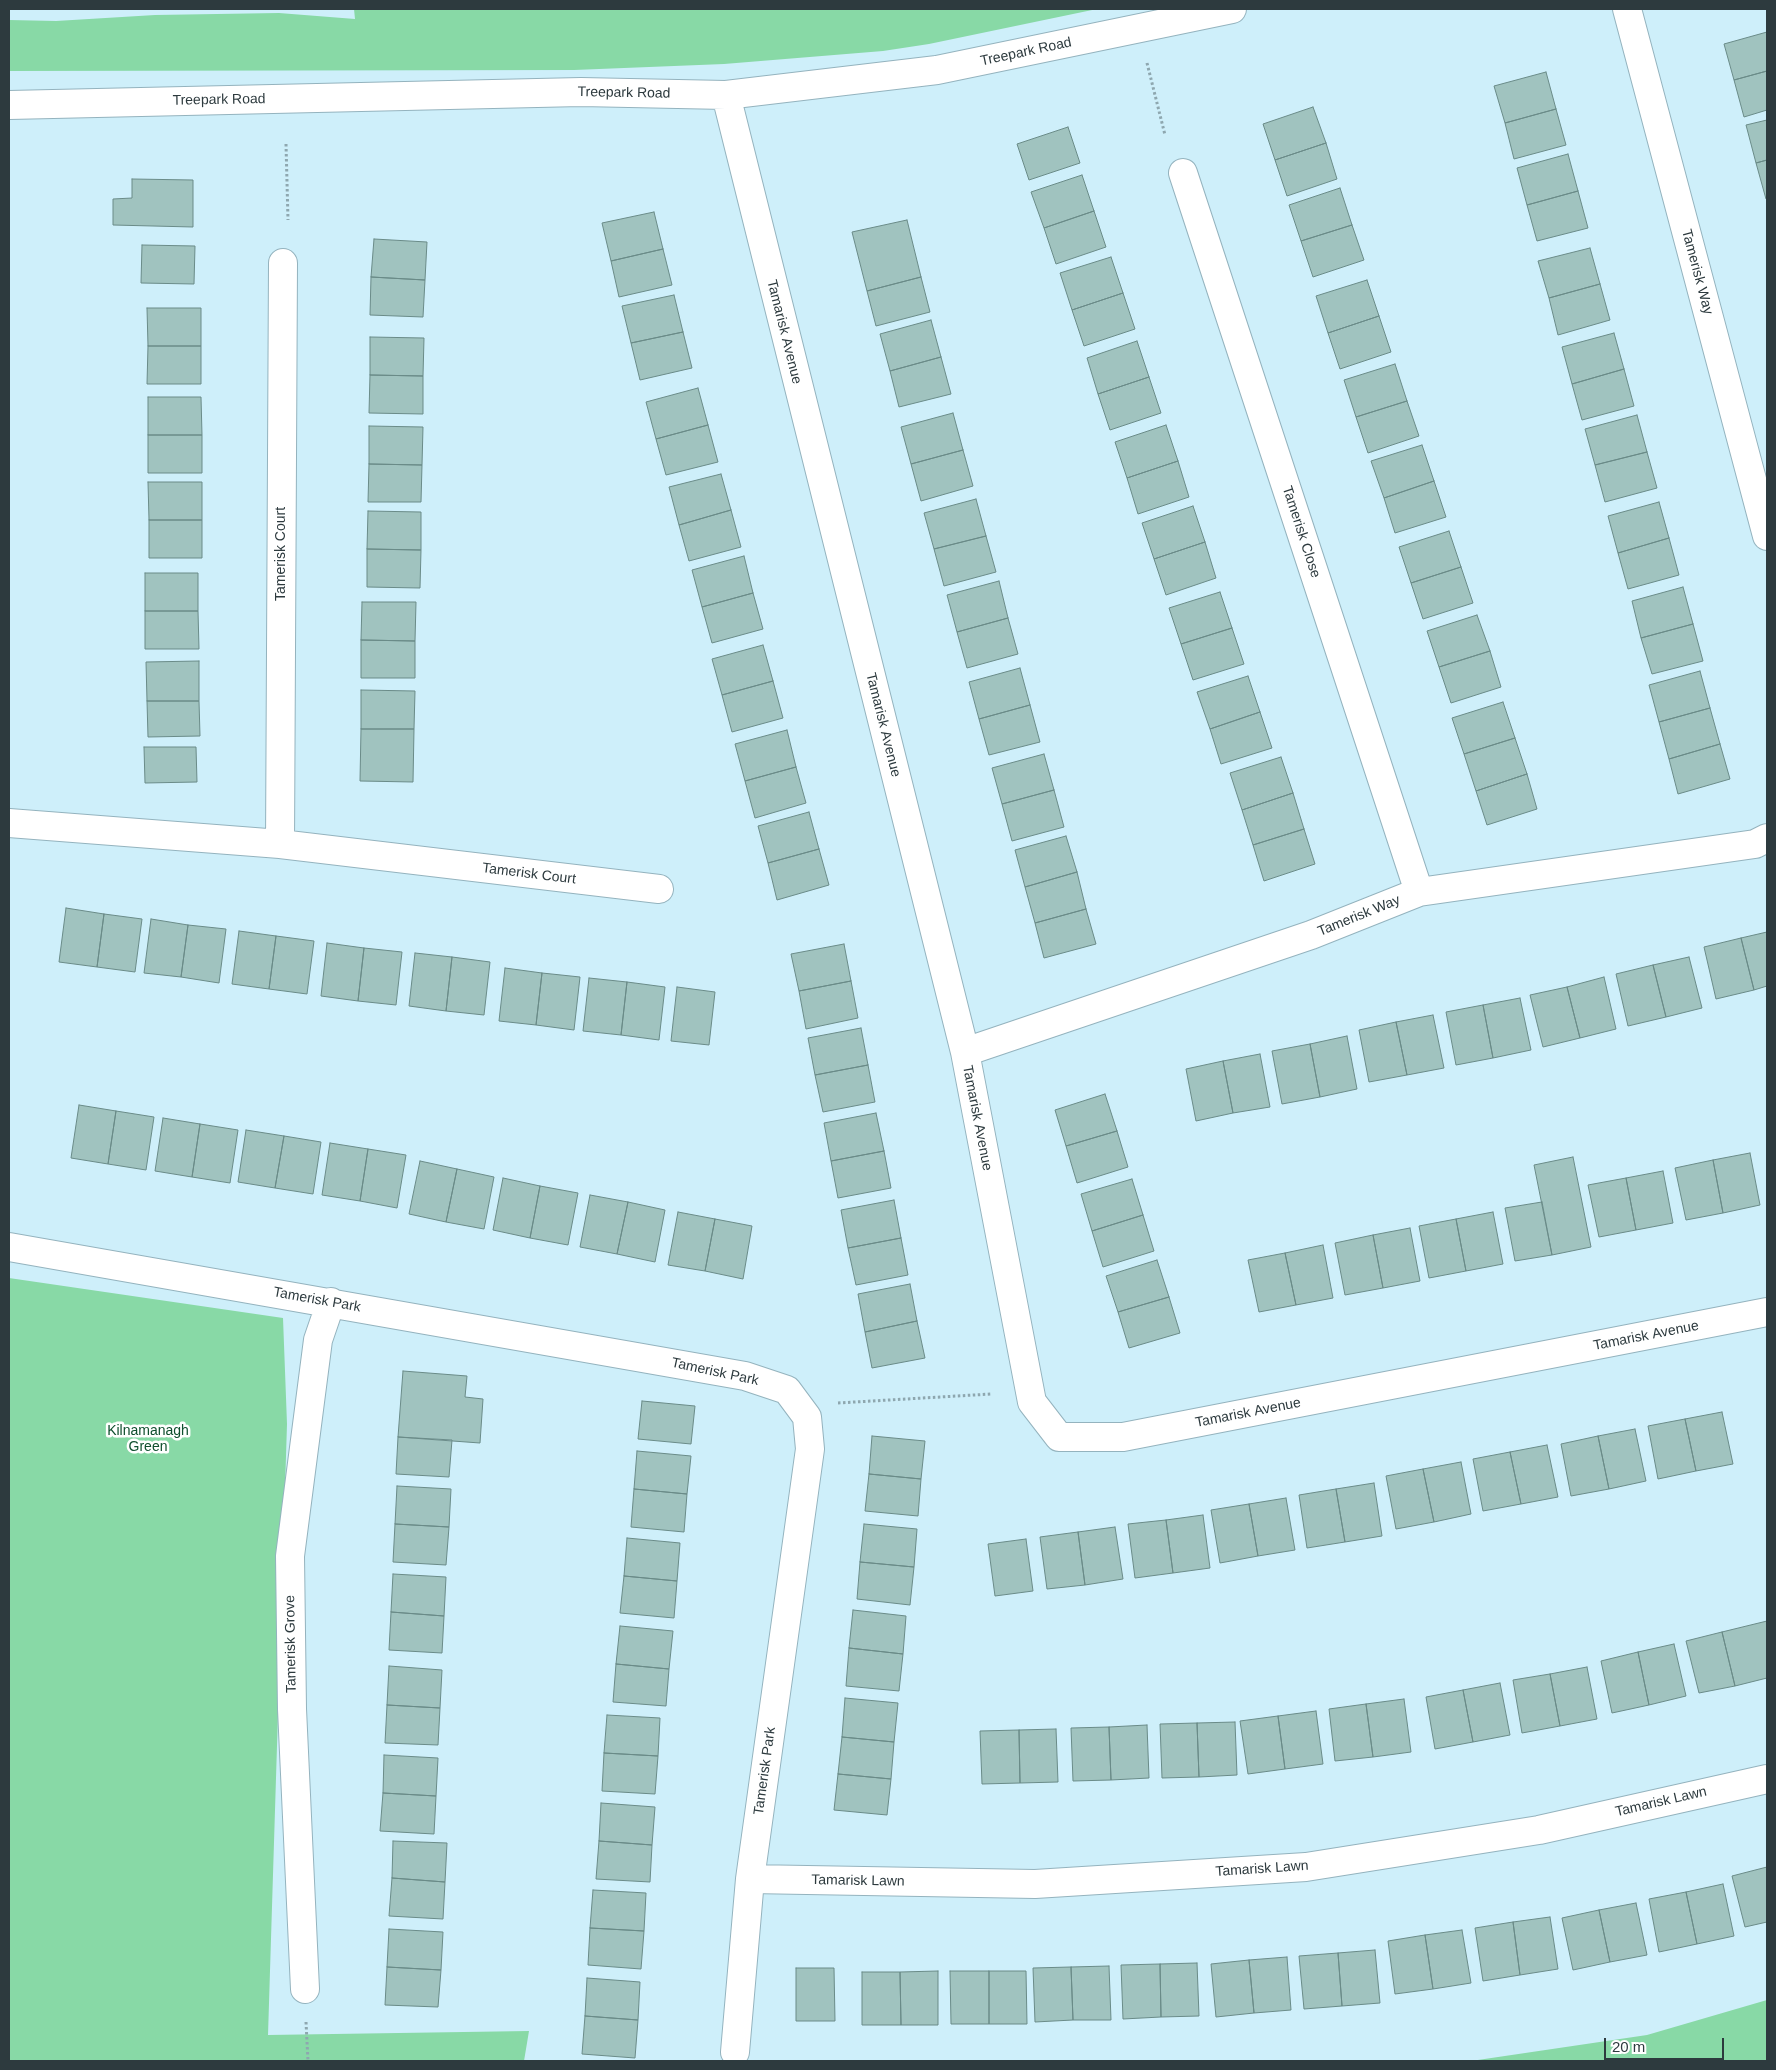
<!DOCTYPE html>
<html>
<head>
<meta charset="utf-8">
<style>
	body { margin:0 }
	#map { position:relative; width:1776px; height:2070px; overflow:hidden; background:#ceeffa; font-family:Helvetica,sans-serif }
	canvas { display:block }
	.frame { position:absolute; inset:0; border:10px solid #2d3a3e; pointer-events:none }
	.scale { position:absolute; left:1604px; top:2038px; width:120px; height:22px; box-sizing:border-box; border:2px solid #2d3a3e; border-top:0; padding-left:6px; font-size:15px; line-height:18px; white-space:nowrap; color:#2d3a3e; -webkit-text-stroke:4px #fff; paint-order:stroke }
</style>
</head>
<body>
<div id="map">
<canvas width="1776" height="2070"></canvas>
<div class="frame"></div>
<div class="scale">20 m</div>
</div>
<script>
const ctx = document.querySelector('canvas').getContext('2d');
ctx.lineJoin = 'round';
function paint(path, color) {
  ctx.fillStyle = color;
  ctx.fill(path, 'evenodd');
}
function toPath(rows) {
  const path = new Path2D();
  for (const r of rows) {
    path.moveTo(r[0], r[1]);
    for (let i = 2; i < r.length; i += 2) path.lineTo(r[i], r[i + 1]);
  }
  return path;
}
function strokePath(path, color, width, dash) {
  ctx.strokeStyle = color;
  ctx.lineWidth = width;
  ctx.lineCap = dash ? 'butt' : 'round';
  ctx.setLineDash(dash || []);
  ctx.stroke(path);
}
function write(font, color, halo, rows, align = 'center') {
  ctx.font = font + ' Helvetica,sans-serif';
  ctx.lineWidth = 5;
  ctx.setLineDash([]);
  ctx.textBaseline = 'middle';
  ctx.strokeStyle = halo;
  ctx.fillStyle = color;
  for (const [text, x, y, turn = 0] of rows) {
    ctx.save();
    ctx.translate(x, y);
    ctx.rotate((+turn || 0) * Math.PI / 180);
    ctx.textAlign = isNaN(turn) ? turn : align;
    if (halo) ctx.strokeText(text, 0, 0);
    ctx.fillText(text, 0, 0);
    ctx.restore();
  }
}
paint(toPath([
	[354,9,1097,9,929,44,883,51,724,64,574,70,9,71,9,20,56,21,155,15,279,13,355,19],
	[9,1278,283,1318,287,1424,268,2035,529,2031,524,2061,9,2061],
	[1767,2000,1767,2061,1471,2061,1647,2035]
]), '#88d9a6');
const building = toPath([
	[1767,32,1767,71,1734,80,1724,44,1767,32],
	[1767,71,1767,110,1744,117,1734,80,1767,71],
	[1546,72,1556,109,1505,123,1494,86,1546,72],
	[1313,107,1326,143,1275,160,1263,124,1313,107],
	[1556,109,1566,145,1514,159,1505,123,1556,109],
	[1767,120,1767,160,1756,163,1746,125,1767,120],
	[1068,127,1080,163,1029,180,1017,144,1068,127],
	[1326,143,1337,179,1287,196,1275,160,1326,143],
	[1568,154,1578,191,1527,205,1517,168,1568,154],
	[1767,160,1767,198,1766,199,1756,163,1767,160],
	[1082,175,1094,211,1044,228,1031,192,1082,175],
	[132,179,193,180,193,227,113,225,113,199,132,198,132,179],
	[1340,188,1352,225,1301,241,1289,205,1340,188],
	[1578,191,1588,228,1537,241,1527,205,1578,191],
	[1094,211,1106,247,1056,264,1044,228,1094,211],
	[654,212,663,249,611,261,602,223,654,212],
	[907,220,921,277,867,291,852,232,907,220],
	[1352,225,1364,260,1313,277,1301,241,1352,225],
	[374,239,427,242,425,280,371,277,374,239],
	[142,245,195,246,194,284,141,283,142,245],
	[1590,248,1600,284,1549,298,1538,261,1590,248],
	[663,249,672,285,619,297,611,261,663,249],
	[1111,257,1123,293,1072,310,1060,273,1111,257],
	[371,277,425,280,423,317,370,315,371,277],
	[921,277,930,312,876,326,867,291,921,277],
	[1367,280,1379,316,1328,333,1316,296,1367,280],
	[1600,284,1610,320,1558,335,1549,298,1600,284],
	[1123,293,1135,329,1084,346,1072,310,1123,293],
	[674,295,683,332,631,343,622,306,674,295],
	[147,308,201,308,201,346,148,346,147,308],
	[1379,316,1391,352,1340,369,1328,333,1379,316],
	[931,320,941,357,890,371,880,334,931,320],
	[683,332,692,368,640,380,631,343,683,332],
	[1614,333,1624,369,1572,384,1562,347,1614,333],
	[370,337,424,338,423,376,370,375,370,337],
	[1137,341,1149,377,1098,394,1087,358,1137,341],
	[148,346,201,346,201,384,147,384,148,346],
	[941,357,951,394,899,407,890,371,941,357],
	[1395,364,1407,401,1356,417,1344,380,1395,364],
	[1624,369,1634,406,1582,420,1572,384,1624,369],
	[370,375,423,376,423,414,369,413,370,375],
	[1149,377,1161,413,1110,430,1098,394,1149,377],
	[698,388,708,425,656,439,646,402,698,388],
	[148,397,201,397,202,435,148,435,148,397],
	[1407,401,1419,436,1368,453,1356,417,1407,401],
	[953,413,963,450,911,464,901,427,953,413],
	[1637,415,1647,452,1595,465,1585,429,1637,415],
	[708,425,718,462,666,475,656,439,708,425],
	[1166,425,1178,461,1127,478,1115,442,1166,425],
	[369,426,423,427,422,465,369,464,369,426],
	[148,435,202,435,202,473,148,473,148,435],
	[1422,445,1434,481,1384,498,1371,461,1422,445],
	[963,450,973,486,921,501,911,464,963,450],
	[1647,452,1657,488,1605,502,1595,465,1647,452],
	[1178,461,1189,497,1138,514,1127,478,1178,461],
	[369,464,422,465,421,502,368,502,369,464],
	[721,474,731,510,679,525,669,487,721,474],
	[1434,481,1446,517,1395,533,1384,498,1434,481],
	[148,482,202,482,202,520,149,520,148,482],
	[976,499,986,536,934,549,924,513,976,499],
	[1659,502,1669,538,1618,553,1608,516,1659,502],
	[1193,506,1205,542,1154,559,1142,523,1193,506],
	[731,510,741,547,689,561,679,525,731,510],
	[368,511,421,512,421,550,367,549,368,511],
	[149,520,202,520,202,558,149,558,149,520],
	[1449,531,1461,567,1411,583,1399,547,1449,531],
	[986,536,996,572,944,586,934,549,986,536],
	[1669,538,1679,575,1628,589,1618,553,1669,538],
	[1205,542,1216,578,1166,595,1154,559,1205,542],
	[367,549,421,550,420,588,367,587,367,549],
	[744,556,753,593,702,607,692,570,744,556],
	[1461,567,1473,603,1423,619,1411,583,1461,567],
	[145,573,198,573,198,611,145,611,145,573],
	[999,581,1008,618,957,632,947,595,999,581],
	[1683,587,1693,624,1641,638,1632,601,1683,587],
	[1220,592,1232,628,1181,644,1169,608,1220,592],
	[753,593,763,629,712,643,702,607,753,593],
	[362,602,416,602,415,641,361,640,362,602],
	[145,611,198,611,199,649,145,649,145,611],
	[1477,615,1490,651,1439,667,1427,631,1477,615],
	[1008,618,1018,654,967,668,957,632,1008,618],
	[1693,624,1703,661,1652,674,1641,638,1693,624],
	[1232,628,1244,664,1193,680,1181,644,1232,628],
	[361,640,415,641,415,678,361,678,361,640],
	[763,645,773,681,722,695,712,659,763,645],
	[1490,651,1501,687,1451,703,1439,667,1490,651],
	[199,661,199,701,147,701,146,662,199,661],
	[1020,668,1030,705,979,719,969,682,1020,668],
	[1700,671,1710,708,1659,722,1649,685,1700,671],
	[1248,676,1260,712,1210,729,1197,692,1248,676],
	[773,681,783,718,732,732,722,695,773,681],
	[361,690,415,691,414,729,361,729,361,690],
	[147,701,199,701,200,736,148,737,147,701],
	[1503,702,1515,738,1464,754,1452,718,1503,702],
	[1030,705,1040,742,989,755,979,719,1030,705],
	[1710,708,1720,744,1669,759,1659,722,1710,708],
	[1260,712,1272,748,1221,764,1210,729,1260,712],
	[361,729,414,729,413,782,360,781,361,729],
	[787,730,796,767,745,781,735,744,787,730],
	[1515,738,1527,774,1476,791,1464,754,1515,738],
	[1720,744,1730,779,1678,794,1669,759,1720,744],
	[144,747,196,747,197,782,145,783,144,747],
	[1044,754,1054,790,1002,804,992,768,1044,754],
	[1281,757,1293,793,1242,810,1230,773,1281,757],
	[796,767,806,803,755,818,745,781,796,767],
	[1527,774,1537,809,1487,825,1476,791,1527,774],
	[1054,790,1064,827,1012,841,1002,804,1054,790],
	[1293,793,1304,829,1253,845,1242,810,1293,793],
	[809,812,819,849,768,863,758,826,809,812],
	[1304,829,1315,864,1264,881,1253,845,1304,829],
	[1066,836,1077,872,1025,887,1015,850,1066,836],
	[819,849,829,885,777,900,768,863,819,849],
	[1077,872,1086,909,1035,923,1025,887,1077,872],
	[66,908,104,914,97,967,59,962,66,908],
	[1086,909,1096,944,1044,958,1035,923,1086,909],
	[104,914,142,919,135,972,97,967,104,914],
	[151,919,188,925,181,977,144,973,151,919],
	[188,925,226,929,219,983,181,977,188,925],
	[239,931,276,936,269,989,232,984,239,931],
	[1767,932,1767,986,1754,990,1741,938,1767,932],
	[276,936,314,941,307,994,269,989,276,936],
	[1741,938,1754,990,1716,999,1704,947,1741,938],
	[327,943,364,948,358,1001,321,996,327,943],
	[844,944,851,981,799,991,791,954,844,944],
	[364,948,402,952,396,1005,358,1001,364,948],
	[415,953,452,957,446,1011,409,1006,415,953],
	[452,957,490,962,484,1015,446,1011,452,957],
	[1689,957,1702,1008,1666,1017,1653,965,1689,957],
	[1653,965,1666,1017,1628,1026,1616,974,1653,965],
	[505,968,542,973,536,1025,499,1021,505,968],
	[542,973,580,977,574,1030,536,1025,542,973],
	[1604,977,1616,1029,1580,1038,1567,987,1604,977],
	[589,978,627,982,621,1035,583,1031,589,978],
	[851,981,858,1018,806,1029,799,991,851,981],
	[627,982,665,987,659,1040,621,1035,627,982],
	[677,987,715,992,709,1045,671,1041,677,987],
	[1567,987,1580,1038,1543,1047,1530,995,1567,987],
	[1520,998,1531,1050,1493,1058,1483,1005,1520,998],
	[1483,1005,1493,1058,1456,1065,1446,1012,1483,1005],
	[1433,1015,1444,1068,1407,1075,1396,1022,1433,1015],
	[1396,1022,1407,1075,1369,1082,1359,1030,1396,1022],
	[861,1028,868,1065,815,1075,808,1038,861,1028],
	[1347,1036,1357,1089,1320,1097,1310,1044,1347,1036],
	[1310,1044,1320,1097,1282,1104,1272,1051,1310,1044],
	[1260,1054,1270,1107,1233,1113,1223,1061,1260,1054],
	[1223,1061,1233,1113,1196,1121,1186,1069,1223,1061],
	[868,1065,875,1102,823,1112,815,1075,868,1065],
	[1105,1094,1117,1131,1066,1146,1055,1110,1105,1094],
	[79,1105,116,1111,108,1164,71,1158,79,1105],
	[116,1111,154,1117,146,1170,108,1164,116,1111],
	[876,1113,884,1151,831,1161,824,1123,876,1113],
	[163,1118,200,1124,192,1177,155,1171,163,1118],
	[200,1124,238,1130,230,1183,192,1177,200,1124],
	[246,1130,284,1136,275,1188,238,1182,246,1130],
	[1117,1131,1128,1167,1077,1183,1066,1146,1117,1131],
	[284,1136,321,1142,313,1194,275,1188,284,1136],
	[330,1143,368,1149,360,1201,322,1195,330,1143],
	[368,1149,406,1155,397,1208,360,1201,368,1149],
	[884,1151,891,1188,838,1198,831,1161,884,1151],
	[1750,1153,1760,1205,1723,1213,1713,1160,1750,1153],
	[1573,1157,1591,1247,1552,1255,1534,1165,1573,1157],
	[1713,1160,1723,1213,1686,1220,1675,1168,1713,1160],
	[420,1161,457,1169,446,1222,409,1214,420,1161],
	[457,1169,494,1177,484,1229,446,1222,457,1169],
	[1663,1171,1673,1223,1636,1230,1626,1178,1663,1171],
	[503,1178,540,1186,530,1238,493,1230,503,1178],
	[1626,1178,1636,1230,1599,1237,1588,1185,1626,1178],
	[1132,1179,1143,1215,1092,1231,1081,1194,1132,1179],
	[540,1186,578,1193,568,1245,530,1238,540,1186],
	[590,1195,628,1202,617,1254,580,1247,590,1195],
	[894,1200,901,1238,848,1248,841,1210,894,1200],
	[628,1202,665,1210,655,1262,617,1254,628,1202],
	[1542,1202,1552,1255,1515,1261,1505,1208,1542,1202],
	[678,1212,715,1219,705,1271,668,1265,678,1212],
	[1493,1212,1503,1264,1466,1271,1456,1219,1493,1212],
	[1143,1215,1154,1251,1103,1267,1092,1231,1143,1215],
	[715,1219,752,1226,743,1279,705,1271,715,1219],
	[1456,1219,1466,1271,1429,1278,1419,1226,1456,1219],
	[1410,1228,1420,1281,1383,1288,1373,1235,1410,1228],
	[1373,1235,1383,1288,1345,1295,1335,1243,1373,1235],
	[901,1238,908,1275,856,1285,848,1248,901,1238],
	[1323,1245,1333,1298,1296,1305,1285,1253,1323,1245],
	[1285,1253,1296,1305,1259,1312,1248,1260,1285,1253],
	[1157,1260,1169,1297,1118,1312,1106,1276,1157,1260],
	[910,1284,917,1321,865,1332,858,1294,910,1284],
	[1169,1297,1180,1333,1129,1348,1118,1312,1169,1297],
	[917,1321,925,1358,872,1368,865,1332,917,1321],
	[403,1371,467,1376,465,1397,483,1399,480,1443,398,1437,403,1371],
	[642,1401,695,1406,691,1444,638,1439,642,1401],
	[1722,1412,1733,1464,1696,1471,1685,1419,1722,1412],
	[1685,1419,1696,1471,1658,1479,1648,1426,1685,1419],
	[1635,1429,1646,1481,1609,1489,1598,1436,1635,1429],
	[872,1436,925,1441,921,1479,869,1474,872,1436],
	[1598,1436,1609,1489,1571,1496,1561,1444,1598,1436],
	[398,1437,452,1440,449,1477,396,1474,398,1437],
	[1547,1445,1558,1497,1521,1504,1510,1452,1547,1445],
	[637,1451,691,1456,687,1494,634,1489,637,1451],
	[1510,1452,1521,1504,1483,1511,1473,1459,1510,1452],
	[1461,1462,1471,1514,1434,1522,1423,1469,1461,1462],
	[1423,1469,1434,1522,1396,1529,1386,1476,1423,1469],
	[869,1474,921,1479,918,1516,865,1511,869,1474],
	[1374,1483,1382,1536,1345,1542,1336,1489,1374,1483],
	[397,1486,451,1489,449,1527,395,1524,397,1486],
	[634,1489,687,1494,684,1532,631,1527,634,1489],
	[1336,1489,1345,1542,1307,1548,1299,1495,1336,1489],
	[1286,1498,1295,1550,1258,1556,1249,1504,1286,1498],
	[1249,1504,1258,1556,1220,1563,1211,1510,1249,1504],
	[1203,1515,1210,1568,1173,1573,1166,1520,1203,1515],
	[1166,1520,1173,1573,1135,1578,1128,1524,1166,1520],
	[395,1524,449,1527,446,1565,393,1562,395,1524],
	[864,1524,917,1529,914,1567,860,1562,864,1524],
	[1115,1527,1123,1579,1085,1585,1078,1532,1115,1527],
	[1078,1532,1085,1585,1047,1589,1040,1537,1078,1532],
	[627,1538,680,1543,677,1581,624,1576,627,1538],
	[1026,1539,1033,1591,995,1596,988,1544,1026,1539],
	[860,1562,914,1567,910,1605,857,1599,860,1562],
	[393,1574,446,1577,444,1616,391,1612,393,1574],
	[624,1576,677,1581,674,1618,620,1613,624,1576],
	[853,1610,906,1616,903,1654,849,1648,853,1610],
	[391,1612,444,1616,442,1653,389,1650,391,1612],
	[1767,1621,1767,1678,1735,1686,1722,1632,1767,1621],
	[620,1626,673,1631,669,1669,616,1664,620,1626],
	[1722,1632,1735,1686,1699,1693,1686,1641,1722,1632],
	[1674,1644,1686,1696,1649,1705,1638,1652,1674,1644],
	[849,1648,903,1654,899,1691,846,1686,849,1648],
	[1638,1652,1649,1705,1612,1713,1601,1661,1638,1652],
	[616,1664,669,1669,666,1706,613,1702,616,1664],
	[389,1666,442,1670,440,1708,387,1705,389,1666],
	[1587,1667,1597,1719,1560,1726,1550,1674,1587,1667],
	[1550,1674,1560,1726,1522,1733,1513,1680,1550,1674],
	[1500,1683,1510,1735,1473,1742,1463,1690,1500,1683],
	[1463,1690,1473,1742,1435,1749,1426,1697,1463,1690],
	[845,1698,898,1703,894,1742,842,1737,845,1698],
	[1404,1699,1411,1752,1373,1757,1366,1704,1404,1699],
	[1366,1704,1373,1757,1335,1761,1329,1709,1366,1704],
	[387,1705,440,1708,438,1745,385,1743,387,1705],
	[1316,1711,1323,1764,1285,1769,1278,1716,1316,1711],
	[607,1715,660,1718,658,1756,604,1753,607,1715],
	[1278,1716,1285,1769,1248,1774,1240,1721,1278,1716],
	[1235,1722,1237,1775,1199,1777,1197,1723,1235,1722],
	[1197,1723,1199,1777,1162,1778,1160,1724,1197,1723],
	[1147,1725,1149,1778,1111,1780,1109,1727,1147,1725],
	[1109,1727,1111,1780,1073,1781,1071,1728,1109,1727],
	[1056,1729,1058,1782,1020,1783,1019,1730,1056,1729],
	[1019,1730,1020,1783,982,1784,980,1731,1019,1730],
	[842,1737,894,1742,891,1779,838,1774,842,1737],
	[604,1753,658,1756,655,1794,602,1791,604,1753],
	[384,1755,438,1758,436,1796,383,1793,384,1755],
	[838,1774,891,1779,887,1815,834,1810,838,1774],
	[383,1793,436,1796,434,1834,380,1831,383,1793],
	[601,1803,655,1807,652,1845,599,1841,601,1803],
	[393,1841,447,1843,445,1882,392,1878,393,1841],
	[599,1841,652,1845,650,1882,596,1879,599,1841],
	[1767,1867,1767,1922,1745,1927,1732,1876,1767,1867],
	[392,1878,445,1882,443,1919,389,1916,392,1878],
	[1723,1884,1734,1936,1697,1944,1686,1892,1723,1884],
	[593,1890,646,1893,644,1931,590,1928,593,1890],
	[1686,1892,1697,1944,1659,1952,1649,1899,1686,1892],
	[1636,1903,1647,1955,1610,1962,1599,1910,1636,1903],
	[1599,1910,1610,1962,1573,1970,1562,1918,1599,1910],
	[1550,1917,1558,1969,1520,1975,1513,1922,1550,1917],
	[1513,1922,1520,1975,1483,1981,1475,1928,1513,1922],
	[590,1928,644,1931,641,1969,588,1965,590,1928],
	[389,1929,443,1932,441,1970,387,1967,389,1929],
	[1462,1930,1471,1983,1433,1989,1425,1935,1462,1930],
	[1425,1935,1433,1989,1395,1994,1388,1941,1425,1935],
	[1375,1950,1380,2003,1342,2006,1338,1953,1375,1950],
	[1338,1953,1342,2006,1304,2009,1299,1956,1338,1953],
	[1287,1957,1291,2010,1254,2013,1249,1960,1287,1957],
	[1249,1960,1254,2013,1216,2017,1211,1964,1249,1960],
	[1197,1963,1199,2016,1161,2017,1160,1964,1197,1963],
	[1160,1964,1161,2017,1123,2019,1121,1965,1160,1964],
	[1109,1966,1111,2020,1073,2020,1071,1967,1109,1966],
	[387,1967,441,1970,438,2007,385,2005,387,1967],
	[1071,1967,1073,2020,1035,2022,1033,1968,1071,1967],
	[796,1968,834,1968,835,2021,796,2021,796,1968],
	[938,1971,938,2025,901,2025,900,1972,938,1971],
	[950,1971,989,1971,989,2024,951,2024,950,1971],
	[989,1971,1026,1971,1027,2024,989,2024,989,1971],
	[862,1972,900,1972,901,2025,862,2025,862,1972],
	[587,1978,640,1982,638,2020,585,2016,587,1978],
	[585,2016,638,2020,635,2058,582,2054,585,2016]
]);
paint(building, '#a0c3bf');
strokePath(building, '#6a8b88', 1);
const minor = toPath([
	[1627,9,1767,536],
	[726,95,965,1052,1032,1402,1059,1437,1123,1437,1767,1312],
	[9,105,581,92,726,95,937,70,1232,9],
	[1183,173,1419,892],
	[9,823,280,844,659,889],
	[280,844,283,263],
	[965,1052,1311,935,1419,892,1755,844,1767,838],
	[9,1247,745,1376,787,1390,807,1417,810,1449,750,1879,735,2052],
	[750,1879,1035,1884,1306,1867,1539,1830,1767,1779],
	[305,1989,292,1709,290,1556,318,1340,331,1302]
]);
strokePath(minor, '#94b3be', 30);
strokePath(toPath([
	[1147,63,1165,135],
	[286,144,288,220],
	[838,1403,991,1394],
	[306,2022,308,2061]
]), '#8ea7af', 3, [2.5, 2.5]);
strokePath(minor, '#fff', 28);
write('14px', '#2d3a3e', '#fff', [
	["Treepark Road",1026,52,-12],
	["Treepark Road",624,93,1],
	["Treepark Road",219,100,-1],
	["Tamerisk Way",1697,272,75],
	["Tamarisk Avenue",784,332,76],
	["Tamerisk Close",1301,532,72],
	["Tamerisk Court",281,554,-90],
	["Tamarisk Avenue",883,725,76],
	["Tamerisk Court",529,874,7],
	["Tamerisk Way",1359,916,-22],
	["Tamarisk Avenue",977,1118,79],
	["Tamerisk Park",317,1300,10],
	["Tamarisk Avenue",1646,1336,-11],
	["Tamerisk Park",715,1372,12],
	["Tamarisk Avenue",1248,1413,-11],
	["Tamerisk Grove",291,1644,-91],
	["Tamerisk Park",765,1771,-82],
	["Tamarisk Lawn",1661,1802,-13],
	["Tamarisk Lawn",1262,1869,-4],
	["Tamarisk Lawn",858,1881,1]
]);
write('14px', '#0f4f2e', '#fff', [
	["Kilnamanagh",148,1431],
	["Green",148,1447]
]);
</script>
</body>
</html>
